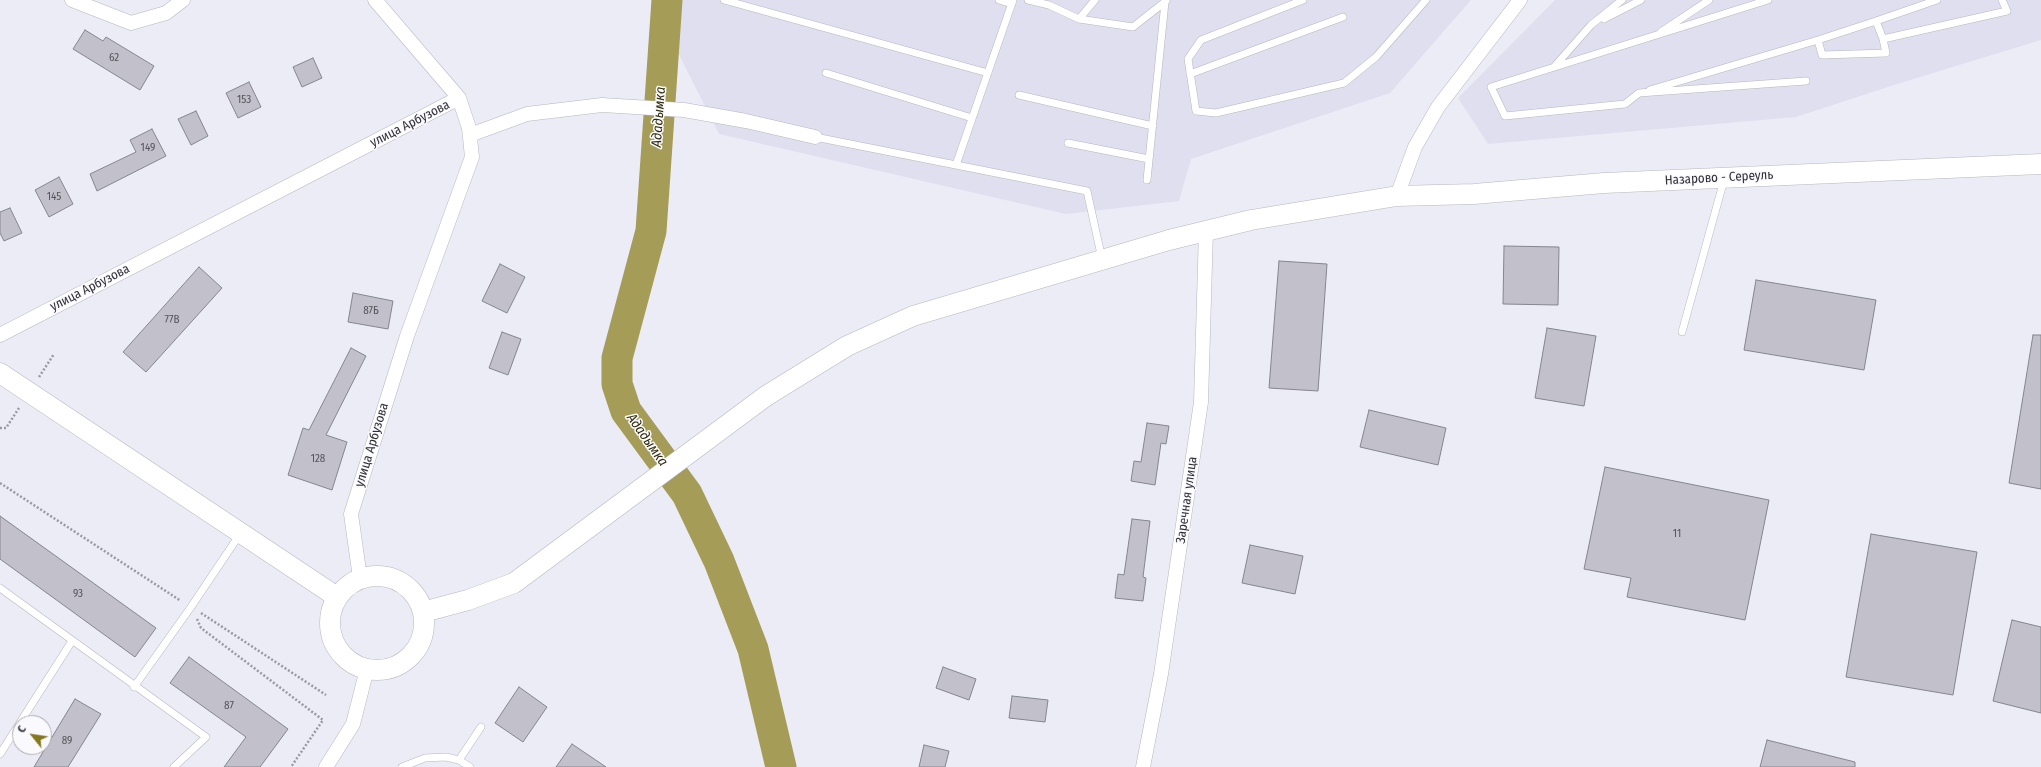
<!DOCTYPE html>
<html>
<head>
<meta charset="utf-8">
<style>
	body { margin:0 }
	#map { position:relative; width:2041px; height:767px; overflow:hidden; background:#ececf6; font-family:"Fira Sans Condensed",sans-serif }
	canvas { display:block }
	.north { position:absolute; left:12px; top:715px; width:40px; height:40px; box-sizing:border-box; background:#fafafe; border:1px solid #aaaaae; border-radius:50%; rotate:300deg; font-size:11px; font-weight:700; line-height:16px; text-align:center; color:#313135 }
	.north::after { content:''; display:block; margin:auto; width:14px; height:18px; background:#84781d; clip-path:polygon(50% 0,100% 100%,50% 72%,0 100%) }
</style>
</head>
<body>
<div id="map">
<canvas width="2041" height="767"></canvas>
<div class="north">С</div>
</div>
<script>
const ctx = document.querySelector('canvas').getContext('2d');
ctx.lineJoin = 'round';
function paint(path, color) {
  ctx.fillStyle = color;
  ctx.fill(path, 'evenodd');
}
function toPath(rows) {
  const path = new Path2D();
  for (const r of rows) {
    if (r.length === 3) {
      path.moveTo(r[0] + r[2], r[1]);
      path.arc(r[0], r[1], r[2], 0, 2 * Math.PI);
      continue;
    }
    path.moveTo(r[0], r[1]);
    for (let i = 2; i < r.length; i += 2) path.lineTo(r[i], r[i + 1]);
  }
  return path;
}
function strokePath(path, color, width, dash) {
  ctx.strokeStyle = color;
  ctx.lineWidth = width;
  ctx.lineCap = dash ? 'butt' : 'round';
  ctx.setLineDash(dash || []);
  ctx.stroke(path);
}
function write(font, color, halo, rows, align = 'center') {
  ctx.font = font + ' "Fira Sans Condensed",sans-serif';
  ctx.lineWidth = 3;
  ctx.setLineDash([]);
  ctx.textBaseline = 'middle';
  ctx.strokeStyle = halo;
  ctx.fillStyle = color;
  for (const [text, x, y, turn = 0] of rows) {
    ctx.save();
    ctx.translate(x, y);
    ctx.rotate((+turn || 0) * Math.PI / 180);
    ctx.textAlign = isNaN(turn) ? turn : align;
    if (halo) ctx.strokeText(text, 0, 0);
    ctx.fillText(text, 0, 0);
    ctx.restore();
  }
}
paint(toPath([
	[672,0,1471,0,1390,93,1191,159,1179,201,1066,214,719,134,666,29],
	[1555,0,2041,0,2041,40,1894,85,1796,117,1488,144,1458,98]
]), '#e0dff0');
strokePath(toPath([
	[667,0,651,231,617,358,617,384,626,411,687,494,719,561,753,649,781,767]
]), '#a59c57', 31);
const building = toPath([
	[85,30,103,41,106,37,154,66,140,90,73,49,85,30],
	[313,58,322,78,302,87,293,67,313,58],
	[249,82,261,107,238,118,226,93,249,82],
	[196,111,208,136,191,145,178,119,196,111],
	[152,129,166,156,97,191,90,174,136,152,130,140,152,129],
	[59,177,73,204,49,217,35,190,59,177],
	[10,208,22,233,4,241,0,233,0,212,10,208],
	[1504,246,1559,247,1558,305,1503,304,1504,246],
	[1279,261,1327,264,1318,391,1269,388,1279,261],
	[500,264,525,277,507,313,482,301,500,264],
	[199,267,222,288,146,372,123,352,199,267],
	[1756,280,1876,300,1864,370,1744,350,1756,280],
	[353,293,393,301,388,329,348,322,353,293],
	[1547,328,1596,336,1584,406,1535,398,1547,328],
	[502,332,521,339,508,375,489,368,502,332],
	[2033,335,2041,335,2041,489,2009,483,2033,335],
	[351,348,366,356,326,435,347,442,332,490,288,475,303,428,309,430,351,348],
	[1369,410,1446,428,1438,465,1360,447,1369,410],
	[1147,423,1169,426,1166,444,1161,443,1155,485,1131,481,1134,461,1141,462,1147,423],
	[1605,467,1769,500,1745,620,1627,597,1631,578,1584,569,1605,467],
	[0,516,156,628,135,657,0,559,0,516],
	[1132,519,1150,521,1143,577,1146,578,1143,601,1115,598,1118,574,1124,575,1132,519],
	[1871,534,1977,552,1953,695,1846,677,1871,534],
	[1250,545,1303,556,1295,594,1242,583,1250,545],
	[2012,620,2041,627,2041,713,1993,701,2012,620],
	[189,657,288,729,260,767,224,767,246,737,170,683,189,657],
	[943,667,976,679,969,700,936,688,943,667],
	[519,687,547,707,523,742,495,723,519,687],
	[1012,696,1048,700,1045,722,1009,718,1012,696],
	[75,699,101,714,68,767,34,767,75,699],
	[1767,740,1855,762,1855,767,1760,767,1767,740],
	[572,744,606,767,556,767,572,744],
	[924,745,949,751,945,767,919,767,924,745]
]);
paint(building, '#c2c1cb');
strokePath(building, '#85858e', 1);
const lane = toPath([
	[724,0,988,73],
	[999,0,1012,4],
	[1028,0,1049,5,1079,19],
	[1095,0,1079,19,1133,27,1166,1],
	[1303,0,1201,40,1188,59,1196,111,1216,113,1344,83,1376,57,1426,0],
	[1768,0,1491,87,1505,116,1625,104,1639,93,1806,81],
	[1604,19,1641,0],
	[1876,21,1937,0],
	[1661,32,1709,0],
	[1818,40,1876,21,1883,39],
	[1554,67,1591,25,1622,0],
	[826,73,972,118],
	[1190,74,1343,17],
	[1650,90,1818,40,1822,55,1886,53,1883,39,2007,11,2002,0],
	[1019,95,1153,126],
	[815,137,1087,191,1102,259],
	[1068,143,1149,159],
	[956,165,1013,0],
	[1147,180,1165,2],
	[1682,332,1724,180],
	[0,588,206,737,174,767],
	[134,687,191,607,240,534],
	[0,754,72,641],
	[459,760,481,727],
	[402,767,425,758,446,757,459,760,470,767]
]);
const street = toPath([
	[72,0,131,23,166,13,183,0],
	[470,135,527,114,602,105,684,110,746,121,815,137],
	[1397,196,1415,147,1438,107,1520,0],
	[0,335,459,98],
	[360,578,351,514,407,336,472,157,469,128,459,98,375,0],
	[326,767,353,724,367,669],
	[1143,767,1161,674,1201,402,1206,230]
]);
const secondary = toPath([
	[0,373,337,597],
	[377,623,47],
	[423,612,468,600,514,583,766,396,847,346,913,316,1169,240,1251,220,1397,196,1474,194,1604,183,2041,164]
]);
strokePath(lane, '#b6b6bf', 8);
strokePath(street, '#b6b6bf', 15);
strokePath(secondary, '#b6b6bf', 21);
strokePath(toPath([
	[39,377,54,354],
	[0,428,6,428,19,408],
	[0,483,181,601],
	[201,613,326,695],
	[197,619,201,628,323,720,291,767]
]), '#9999a0', 2.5, [2, 2]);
strokePath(lane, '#fff', 7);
strokePath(street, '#fff', 14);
strokePath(secondary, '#fff', 20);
write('11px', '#55555a', null, [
	["62",114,58],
	["153",244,100],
	["149",148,148],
	["145",54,197],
	["87Б",371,311],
	["77В",172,320],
	["128",318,459],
	["11",1677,534],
	["93",78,594],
	["87",229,706],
	["89",67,741]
]);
write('13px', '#313135', '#fafafe', [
	["улица Арбузова",410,124,-27],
	["Назарово - Сереуль",1719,178,-3],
	["улица Арбузова",90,288,-27],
	["улица Арбузова",372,445,-73],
	["Заречная улица",1187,500,-82]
]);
write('italic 14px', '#302c0c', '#fafafe', [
	["Ададымка",659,117,-86],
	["Ададымка",647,440,55]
]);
</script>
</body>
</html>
